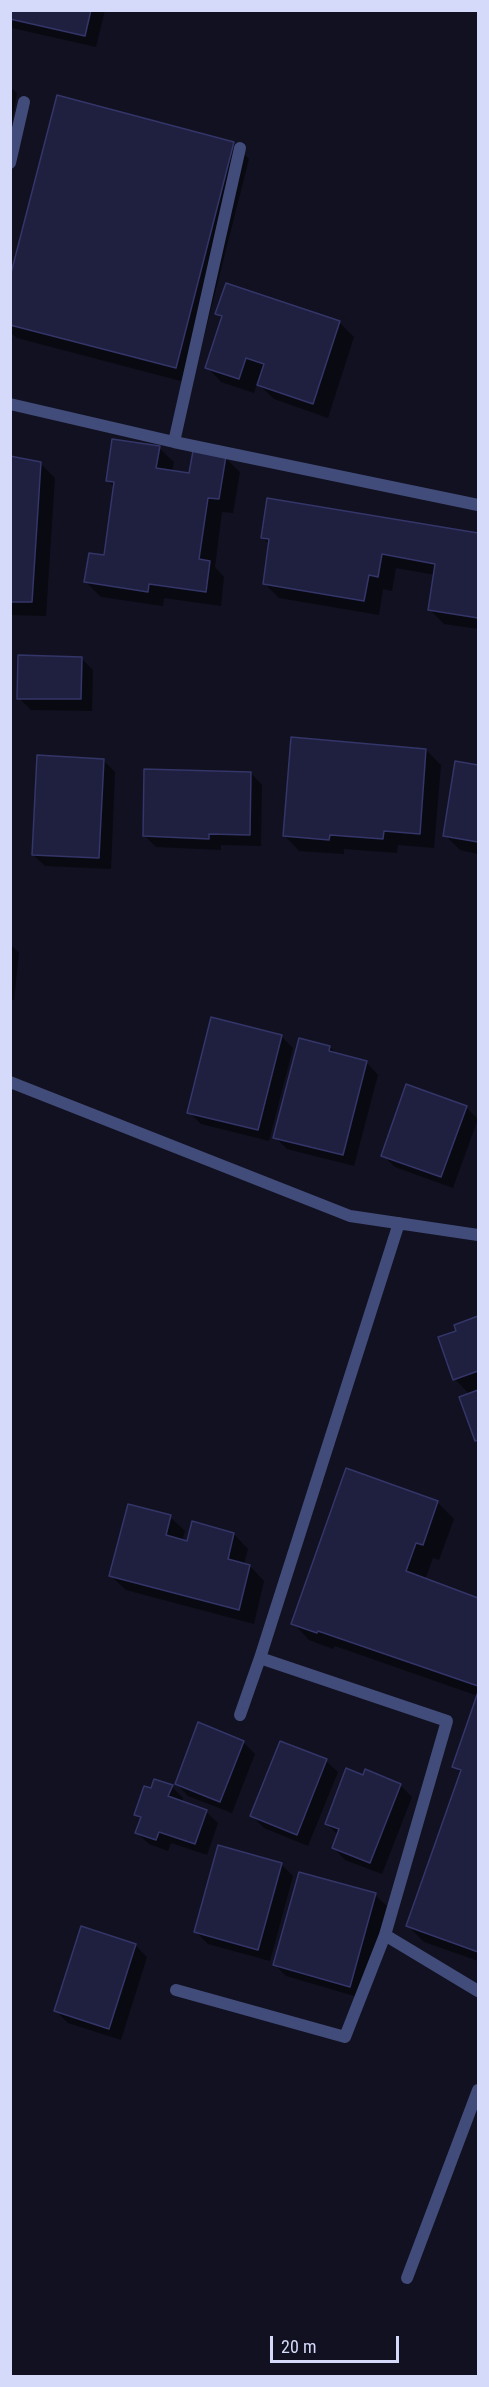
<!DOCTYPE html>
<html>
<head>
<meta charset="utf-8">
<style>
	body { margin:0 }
	#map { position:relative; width:489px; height:2387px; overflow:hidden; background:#111121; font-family:"Roboto Condensed",sans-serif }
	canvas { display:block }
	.frame { position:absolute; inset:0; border:12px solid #d6dafa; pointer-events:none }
	.scale { position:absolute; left:270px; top:2336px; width:129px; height:27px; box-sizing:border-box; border:3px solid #d6dafa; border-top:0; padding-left:8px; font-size:18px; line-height:21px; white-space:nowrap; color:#d6dafa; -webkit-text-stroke:4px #111121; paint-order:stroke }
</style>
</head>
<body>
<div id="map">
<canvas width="489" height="2387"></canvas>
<div class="frame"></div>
<div class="scale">20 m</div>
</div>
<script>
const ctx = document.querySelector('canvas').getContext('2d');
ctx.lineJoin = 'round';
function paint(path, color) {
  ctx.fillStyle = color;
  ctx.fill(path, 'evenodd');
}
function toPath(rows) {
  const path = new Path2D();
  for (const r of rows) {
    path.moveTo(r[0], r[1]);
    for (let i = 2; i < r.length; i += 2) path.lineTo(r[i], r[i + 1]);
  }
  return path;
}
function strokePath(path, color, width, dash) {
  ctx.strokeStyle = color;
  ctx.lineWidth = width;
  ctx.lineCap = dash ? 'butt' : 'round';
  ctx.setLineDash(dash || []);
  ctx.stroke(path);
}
paint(toPath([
	[10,10,105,10,96,47,12,28,10,26],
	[10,87,17,93,10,136],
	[233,143,249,159,192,384,17,338,10,332,10,284],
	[217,314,339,322,354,337,328,418,274,399,257,383,254,393,221,382,207,367,222,319],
	[159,448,174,462,172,472,191,475,225,458,240,472,233,513,222,512,215,567,224,577,221,606,164,598,163,606,101,597,86,582,105,556,115,488,107,480],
	[10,458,40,463,55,478,46,616,10,615],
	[268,499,478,534,478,629,444,624,429,609,435,575,396,568,392,591,383,589,379,615,279,598,264,583,270,545,262,537],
	[81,658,93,670,92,711,31,710,19,698],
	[426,750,441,765,434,848,398,845,397,853,344,849,344,854,299,851,285,836],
	[103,760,115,772,111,869,45,866,33,855],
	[456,763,478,767,478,854,460,850,445,835],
	[251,773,262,785,261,846,221,845,221,850,156,847,144,835],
	[10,944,19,953,14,1000,10,1000],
	[281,1036,293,1048,269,1141,201,1124,189,1112],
	[330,1047,337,1055,367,1063,378,1075,354,1166,287,1149,275,1137],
	[466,1107,478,1119,453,1188,395,1167,383,1155],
	[478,1318,478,1443,476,1440,470,1395,455,1379,458,1332,456,1326],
	[437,1502,454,1519,439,1560,433,1558,425,1580,478,1599,478,1696,335,1646,333,1649,309,1640,293,1623],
	[170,1517,185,1531,182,1541,188,1542,234,1534,248,1549,244,1565,250,1566,264,1581,254,1624,126,1590,111,1576],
	[478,1697,478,1961,424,1942,408,1926,461,1774,454,1766],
	[243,1742,255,1754,232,1813,188,1796,177,1784],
	[326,1761,338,1772,308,1846,264,1828,252,1816],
	[364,1777,400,1785,412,1797,382,1874,345,1860,334,1848,338,1835,326,1823],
	[172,1787,183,1798,182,1803,206,1812,218,1823,207,1855,171,1843,168,1851,149,1844,137,1833,141,1820,136,1814,151,1790],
	[281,1864,293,1876,270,1961,208,1944,196,1932],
	[375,1895,387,1906,361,1998,286,1976,274,1964],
	[135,1945,147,1957,121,2040,68,2023,56,2011]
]), '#0007');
const building = toPath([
	[10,10,91,10,85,36,10,19,10,10],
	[57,95,234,142,176,368,10,325,10,277,57,95],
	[226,283,340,321,313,404,257,385,264,364,246,358,239,379,205,368,222,316,215,314,226,283],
	[112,439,160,446,156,468,189,473,193,451,226,456,219,499,208,498,199,559,210,561,206,592,149,584,148,592,84,582,89,553,104,555,114,482,106,481,112,439],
	[10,456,41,462,32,602,10,602,10,456],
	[267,498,478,533,478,618,428,610,435,564,382,554,378,577,369,575,364,601,263,584,269,539,261,538,267,498],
	[18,655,82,657,81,699,17,699,18,655],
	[291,737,426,749,420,834,384,831,383,839,330,835,329,840,283,836,291,737],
	[37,755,104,759,99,858,32,855,37,755],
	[455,761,478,765,478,842,443,836,455,761],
	[144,769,251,772,250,835,209,834,209,839,143,836,144,769],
	[211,1017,282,1035,258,1130,187,1113,211,1017],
	[299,1038,330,1046,329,1051,367,1061,343,1155,273,1138,299,1038],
	[406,1084,467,1106,441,1177,381,1156,406,1084],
	[478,1316,478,1371,453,1380,438,1337,456,1331,454,1325,478,1316],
	[478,1390,478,1440,475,1441,459,1397,478,1390],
	[346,1468,438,1501,423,1545,416,1543,406,1571,478,1598,478,1686,318,1631,317,1633,291,1624,346,1468],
	[128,1504,171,1515,166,1535,187,1541,192,1521,234,1533,228,1559,250,1565,239,1610,109,1576,128,1504],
	[478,1692,478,1952,406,1926,461,1770,452,1767,478,1692],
	[198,1722,244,1741,220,1802,175,1784,198,1722],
	[280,1741,327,1759,297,1835,250,1816,280,1741],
	[346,1768,363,1775,365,1769,401,1784,370,1863,332,1848,339,1829,325,1824,346,1768],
	[154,1779,173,1785,168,1796,207,1810,195,1844,159,1832,156,1840,135,1833,141,1817,134,1815,144,1786,151,1788,154,1779],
	[218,1845,282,1863,258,1950,194,1932,218,1845],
	[299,1872,376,1893,350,1987,273,1965,299,1872],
	[81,1926,136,1944,109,2029,54,2011,81,1926]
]);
paint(building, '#1f2040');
strokePath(building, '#343568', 1.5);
strokePath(toPath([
	[10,163,24,102],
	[10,404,174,442,478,505],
	[174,442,240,148]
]), '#424c7a', 12);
strokePath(toPath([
	[10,1082,350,1216,478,1235],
	[240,1715,260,1658],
	[385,1935,478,1991],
	[176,1990,345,2037,385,1935,447,1721,260,1658,399,1223],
	[407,2278,478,2090]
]), '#424c7a', 12);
</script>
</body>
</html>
